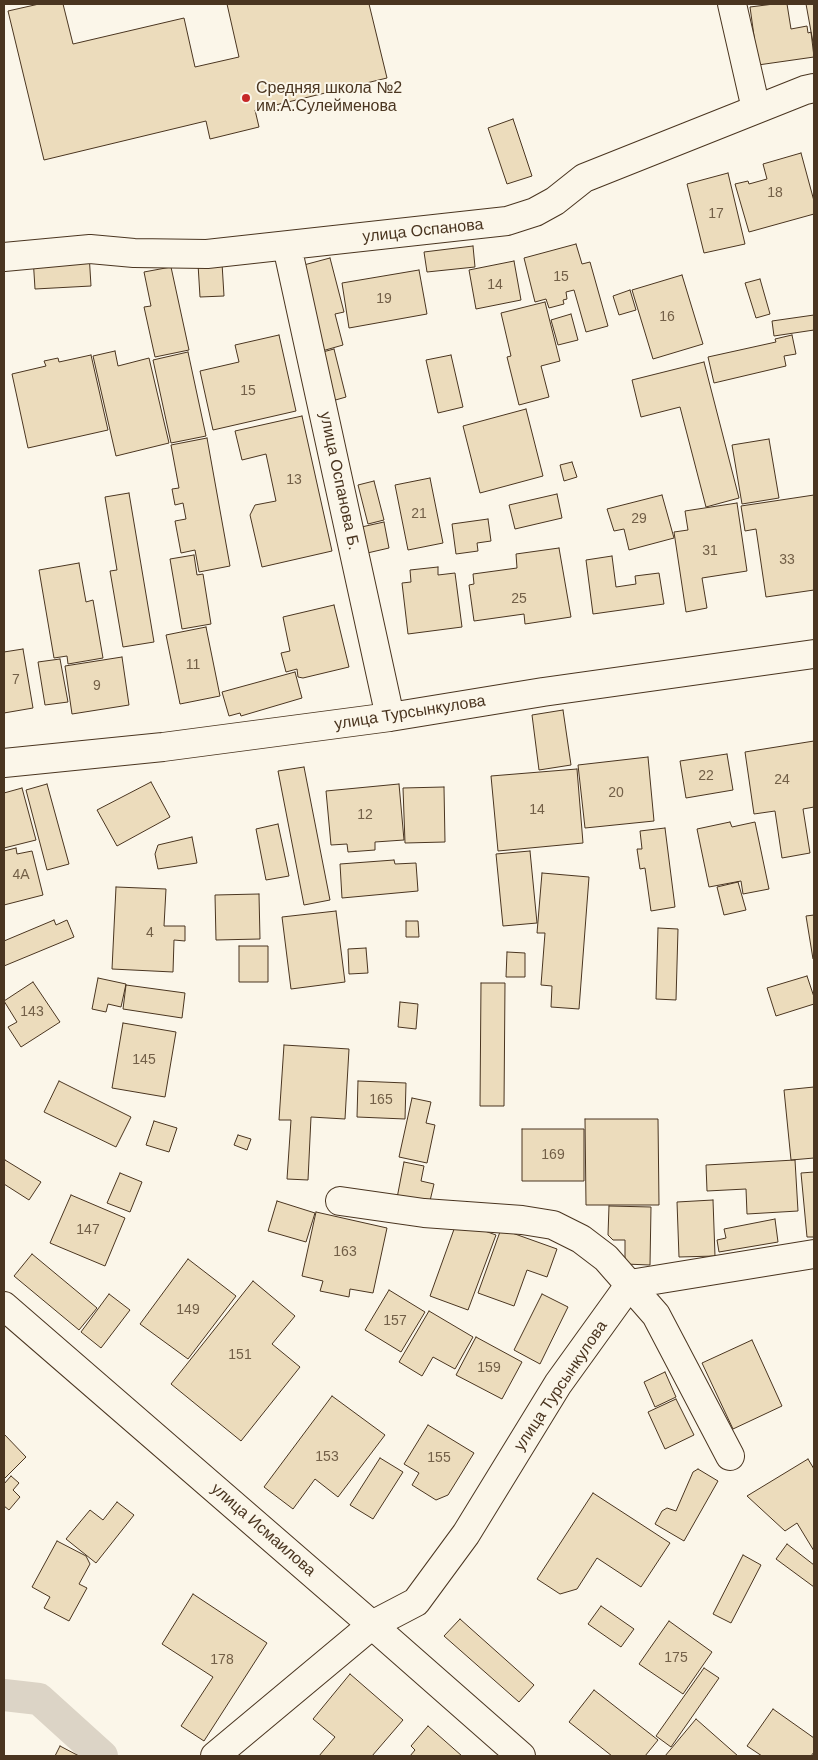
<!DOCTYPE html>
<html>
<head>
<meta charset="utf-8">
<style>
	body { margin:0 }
	#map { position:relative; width:818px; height:1760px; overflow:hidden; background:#fbf6e9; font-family:Helvetica,sans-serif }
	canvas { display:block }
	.frame { position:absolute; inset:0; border:5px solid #4a3520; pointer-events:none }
</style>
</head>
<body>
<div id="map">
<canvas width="818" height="1760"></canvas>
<div class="frame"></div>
</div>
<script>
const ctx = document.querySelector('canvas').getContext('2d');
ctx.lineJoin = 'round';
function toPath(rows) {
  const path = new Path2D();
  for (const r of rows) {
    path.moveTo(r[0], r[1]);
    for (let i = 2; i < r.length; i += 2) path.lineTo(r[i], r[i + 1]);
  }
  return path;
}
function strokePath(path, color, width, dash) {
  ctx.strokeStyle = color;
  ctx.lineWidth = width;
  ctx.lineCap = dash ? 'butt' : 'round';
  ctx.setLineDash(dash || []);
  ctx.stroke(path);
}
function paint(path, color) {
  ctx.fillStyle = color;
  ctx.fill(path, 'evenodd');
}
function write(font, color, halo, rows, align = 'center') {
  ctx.font = font + ' Helvetica,sans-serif';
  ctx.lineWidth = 4;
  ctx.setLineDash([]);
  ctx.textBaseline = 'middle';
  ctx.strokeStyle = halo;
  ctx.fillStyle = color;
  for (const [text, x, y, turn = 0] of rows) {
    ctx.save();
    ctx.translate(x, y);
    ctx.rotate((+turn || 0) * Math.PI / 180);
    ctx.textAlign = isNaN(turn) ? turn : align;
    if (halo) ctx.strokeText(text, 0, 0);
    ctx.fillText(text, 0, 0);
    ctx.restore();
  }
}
strokePath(toPath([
	[4,1695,39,1699,102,1756]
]), '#dcd4c6', 32);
const building = toPath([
	[39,4,63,4,73,44,184,18,195,67,239,57,227,4,369,4,387,78,255,110,259,127,210,139,206,121,44,160,8,11,39,4],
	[774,4,787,4,791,29,807,26,808,33,811,32,814,57,758,65,750,7,774,4],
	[806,4,814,4,814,48,806,4],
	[513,119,532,176,507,184,488,128,513,119],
	[801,153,814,201,814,214,749,232,735,184,748,181,749,184,767,179,763,164,801,153],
	[728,173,745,244,704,253,687,184,728,173],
	[576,244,582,264,590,262,608,326,586,332,574,290,566,292,567,299,563,300,564,304,549,308,546,299,535,302,524,258,576,244],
	[473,246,475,267,427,272,424,252,473,246],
	[89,253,91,286,35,289,33,257,89,253],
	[330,258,344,312,335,314,343,345,322,351,300,266,330,258],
	[514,261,521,300,476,309,469,270,514,261],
	[222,263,224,296,200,297,198,264,222,263],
	[171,267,189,350,155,357,144,307,151,306,144,272,171,267],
	[419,270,427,314,349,328,342,283,419,270],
	[682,275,703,344,653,359,632,290,682,275],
	[760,279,770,314,756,318,745,283,760,279],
	[630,290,636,310,619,315,613,296,630,290],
	[545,302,560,361,541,366,549,397,519,405,507,357,511,356,501,313,545,302],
	[571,314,578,340,558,345,551,320,571,314],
	[814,315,814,330,774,336,772,321,814,315],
	[279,335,296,411,213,430,200,371,239,362,235,345,279,335],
	[792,335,796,354,784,356,786,366,714,383,708,357,776,342,775,339,792,335],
	[334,349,346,397,332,401,319,353,334,349],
	[115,351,118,366,149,358,169,443,116,456,93,356,115,351],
	[188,352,206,436,171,443,153,360,188,352],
	[91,355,108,430,28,448,12,374,46,366,44,361,58,358,59,362,91,355],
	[451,355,463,407,438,413,426,360,451,355],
	[704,362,739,498,706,507,680,407,641,417,632,380,704,362],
	[526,409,543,476,480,493,463,426,526,409],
	[302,416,332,551,262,567,250,515,255,505,276,501,266,454,242,460,235,431,302,416],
	[207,438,230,566,199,572,195,550,181,553,175,521,186,519,183,503,175,505,172,489,179,488,171,445,207,438],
	[769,439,779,498,742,504,732,445,769,439],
	[572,462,577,477,564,481,560,465,572,462],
	[430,478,443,543,408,550,395,485,430,478],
	[374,481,384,520,368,524,358,485,374,481],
	[129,493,154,642,123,647,110,571,117,570,105,497,129,493],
	[557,494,562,518,515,529,509,505,557,494],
	[662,495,674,538,629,550,624,529,614,531,607,509,662,495],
	[814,495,814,590,766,597,756,529,745,531,741,506,814,495],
	[737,503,747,571,702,578,707,608,686,612,674,532,688,530,685,511,737,503],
	[488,519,491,541,477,543,478,551,456,554,452,524,488,519],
	[384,522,389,548,363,554,357,528,384,522],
	[559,548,571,617,525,624,524,614,474,621,469,585,474,584,473,574,517,568,516,554,559,548],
	[194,555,197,575,203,574,211,624,182,629,170,559,194,555],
	[612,556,616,587,636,584,635,576,659,573,664,604,593,614,586,560,612,556],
	[79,563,86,602,93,600,103,658,68,664,67,656,54,658,39,570,79,563],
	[438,567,438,575,455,573,462,627,408,634,402,583,411,582,410,570,438,567],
	[334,605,349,667,303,678,298,677,297,669,286,672,281,653,290,651,283,617,334,605],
	[206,627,220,696,180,704,166,635,206,627],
	[23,649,33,708,4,713,4,652,23,649],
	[122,657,129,705,72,714,65,666,122,657],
	[60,659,68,702,45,705,38,662,60,659],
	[295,672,302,698,241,716,240,713,229,716,222,692,295,672],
	[563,710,571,765,539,770,532,715,563,710],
	[814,741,814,807,803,809,810,853,782,858,775,811,754,814,745,752,814,741],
	[727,754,733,790,686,798,680,761,727,754],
	[648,757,654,821,585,828,578,765,648,757],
	[304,767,330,900,304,905,278,771,304,767],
	[577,769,583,843,498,851,491,776,577,769],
	[151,782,170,817,117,846,97,810,151,782],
	[47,784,69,864,47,870,26,790,47,784],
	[399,784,404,840,375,842,375,850,348,852,347,844,331,845,326,791,399,784],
	[444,787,445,842,405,843,403,788,444,787],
	[22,788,36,840,4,848,4,793,22,788],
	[730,822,732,827,755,822,769,889,743,894,741,881,709,887,697,829,730,822],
	[278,824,289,876,266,880,256,829,278,824],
	[665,828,675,907,651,911,645,868,640,869,637,849,642,849,640,831,665,828],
	[192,837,197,863,158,869,155,854,158,845,192,837],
	[16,848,17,854,32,851,43,895,4,905,4,851,16,848],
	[530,851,537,923,503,926,496,854,530,851],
	[394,860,395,864,416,863,418,891,342,898,340,864,394,860],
	[542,873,589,877,579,1009,551,1007,552,986,541,985,545,933,537,933,542,873],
	[738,882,746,910,724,915,717,887,738,882],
	[116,887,166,889,164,926,185,926,185,941,174,940,173,972,112,969,116,887],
	[259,894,260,939,216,940,215,895,259,894],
	[336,911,345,982,291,989,282,917,336,911],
	[814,915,814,959,813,959,806,916,814,915],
	[54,920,56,925,67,920,74,937,4,966,4,941,54,920],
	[406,921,418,921,419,937,406,937,406,921],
	[658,928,678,929,676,1000,656,999,658,928],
	[239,946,268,946,268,982,239,982,239,946],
	[366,948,368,973,349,974,348,949,366,948],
	[507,952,525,953,525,977,506,977,507,952],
	[807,976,814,997,814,1004,776,1016,767,988,807,976],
	[98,978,126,984,121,1007,108,1004,106,1012,92,1009,98,978],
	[33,982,60,1022,21,1047,8,1027,17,1022,4,1001,33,982],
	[481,983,505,983,504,1106,480,1106,481,983],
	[126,985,185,993,182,1018,123,1009,126,985],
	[400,1002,418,1004,416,1029,398,1027,400,1002],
	[123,1023,176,1032,165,1097,112,1088,123,1023],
	[284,1045,349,1049,345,1119,311,1117,308,1180,287,1179,291,1120,279,1120,284,1045],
	[59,1081,131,1117,116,1147,44,1112,59,1081],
	[358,1081,406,1083,405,1119,357,1117,358,1081],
	[814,1087,814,1158,791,1160,784,1090,814,1087],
	[412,1098,431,1102,426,1123,435,1125,427,1163,399,1157,412,1098],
	[585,1119,658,1119,659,1205,586,1205,585,1119],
	[154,1121,177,1128,169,1152,146,1145,154,1121],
	[522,1129,584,1129,584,1181,522,1181,522,1129],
	[238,1135,251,1139,247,1150,234,1145,238,1135],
	[5,1160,41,1182,29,1200,4,1184,4,1162,5,1160],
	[795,1160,798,1211,747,1214,746,1189,707,1191,706,1165,795,1160],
	[404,1162,424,1166,421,1181,434,1184,429,1205,397,1198,404,1162],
	[814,1172,814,1237,807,1237,801,1173,814,1172],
	[120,1173,142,1182,130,1212,107,1203,120,1173],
	[71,1195,125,1218,105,1266,50,1243,71,1195],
	[713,1200,715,1256,679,1257,677,1202,713,1200],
	[277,1201,315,1213,306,1242,268,1231,277,1201],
	[609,1206,651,1207,650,1265,625,1264,625,1240,613,1240,608,1235,609,1206],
	[316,1212,387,1228,373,1293,350,1289,349,1297,320,1291,323,1281,302,1276,316,1212],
	[775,1219,778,1242,719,1252,717,1240,726,1238,724,1229,775,1219],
	[457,1221,496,1235,468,1310,430,1296,457,1221],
	[501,1229,557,1249,547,1277,527,1270,514,1306,478,1293,501,1229],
	[32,1254,97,1308,79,1330,14,1276,32,1254],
	[188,1259,236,1296,188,1359,140,1324,188,1259],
	[253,1281,295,1316,272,1344,300,1367,241,1441,171,1384,253,1281],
	[389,1290,425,1312,401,1352,365,1330,389,1290],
	[109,1294,130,1310,101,1348,81,1332,109,1294],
	[542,1294,568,1307,540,1364,514,1350,542,1294],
	[429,1311,473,1337,455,1369,433,1357,422,1376,399,1362,429,1311],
	[476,1337,522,1362,502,1399,456,1375,476,1337],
	[752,1340,782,1406,733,1429,702,1363,752,1340],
	[665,1372,676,1397,655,1407,644,1382,665,1372],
	[332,1396,385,1435,338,1497,315,1479,293,1509,264,1487,332,1396],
	[676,1399,694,1435,665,1449,648,1412,676,1399],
	[428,1425,474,1453,448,1495,436,1500,412,1485,419,1473,404,1464,428,1425],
	[4,1434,26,1457,4,1479,4,1434],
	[380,1458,403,1472,373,1519,350,1505,380,1458],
	[808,1459,814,1469,814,1551,797,1523,785,1531,747,1496,808,1459],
	[698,1469,718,1481,684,1541,655,1524,662,1511,667,1508,676,1511,693,1472,698,1469],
	[11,1476,19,1483,13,1490,20,1497,9,1510,4,1506,4,1484,11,1476],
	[593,1493,670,1543,641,1587,597,1558,577,1589,560,1594,537,1579,593,1493],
	[117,1502,134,1515,96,1563,66,1539,90,1510,103,1520,117,1502],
	[57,1541,86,1556,90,1564,79,1584,87,1588,69,1621,44,1608,50,1597,32,1587,57,1541],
	[787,1544,814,1565,814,1587,776,1559,787,1544],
	[743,1555,761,1565,731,1623,713,1614,743,1555],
	[193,1594,267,1643,204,1741,181,1726,213,1677,162,1644,193,1594],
	[601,1606,634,1629,621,1647,588,1624,601,1606],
	[460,1619,534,1685,519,1702,444,1636,460,1619],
	[669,1621,712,1652,683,1694,639,1664,669,1621],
	[704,1668,719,1678,671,1747,656,1736,704,1668],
	[350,1674,403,1720,372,1756,319,1756,335,1737,313,1719,350,1674],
	[594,1690,658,1740,645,1756,612,1756,569,1722,594,1690],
	[773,1709,814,1738,814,1752,811,1756,762,1756,747,1746,773,1709],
	[696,1719,738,1756,665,1756,696,1719],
	[428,1726,462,1756,410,1756,415,1750,411,1746,428,1726],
	[60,1746,79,1756,55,1756,60,1746]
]);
paint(building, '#ecdcbc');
strokePath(building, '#4a3520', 1);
const street = toPath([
	[732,4,756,109],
	[287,246,390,717],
	[4,257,90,249,134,253,207,254,507,221,535,212,555,201,584,178,805,90,814,88],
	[4,763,163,747,390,717,543,692,814,654],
	[340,1201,424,1213,522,1220,553,1225,581,1239,606,1258,656,1315,730,1456],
	[215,1756,372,1625,416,1602,466,1534,558,1384,630,1284,814,1254]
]);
const primary = toPath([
	[4,1306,372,1625,521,1756]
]);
strokePath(street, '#4a3520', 30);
strokePath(primary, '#4a3520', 30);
strokePath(street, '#fbf6e9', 28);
strokePath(primary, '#fbf6e9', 28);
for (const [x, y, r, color] of [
	[246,98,5,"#c62828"]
]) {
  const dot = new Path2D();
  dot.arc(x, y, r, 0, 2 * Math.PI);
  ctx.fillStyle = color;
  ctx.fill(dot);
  strokePath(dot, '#fbf6e9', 2);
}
write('14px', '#725f47', null, [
	["18",775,193],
	["17",716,214],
	["15",561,277],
	["14",495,285],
	["19",384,299],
	["16",667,317],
	["15",248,391],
	["13",294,480],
	["21",419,514],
	["29",639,519],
	["31",710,551],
	["33",787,560],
	["25",519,599],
	["11",193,665],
	["7",16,680],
	["9",97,686],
	["22",706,776],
	["24",782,780],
	["20",616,793],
	["14",537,810],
	["12",365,815],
	["4А",21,875],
	["4",150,933],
	["143",32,1012],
	["145",144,1060],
	["165",381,1100],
	["169",553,1155],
	["147",88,1230],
	["163",345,1252],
	["149",188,1310],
	["157",395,1321],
	["151",240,1355],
	["159",489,1368],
	["153",327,1457],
	["155",439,1458],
	["175",676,1658],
	["178",222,1660]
]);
write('16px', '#4a3520', '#fbf6e9', [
	["Средняя школа №2",256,89],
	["им.А.Сулейменова",256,107]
], 'left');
write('16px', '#4a3520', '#fbf6e9', [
	["улица Оспанова",423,231,-6],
	["улица Оспанова Б.",339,481,78],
	["улица Турсынкулова",410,713,-9],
	["улица Турсынкулова",561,1386,-56],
	["улица Исмаилова",263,1530,41]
]);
</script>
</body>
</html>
